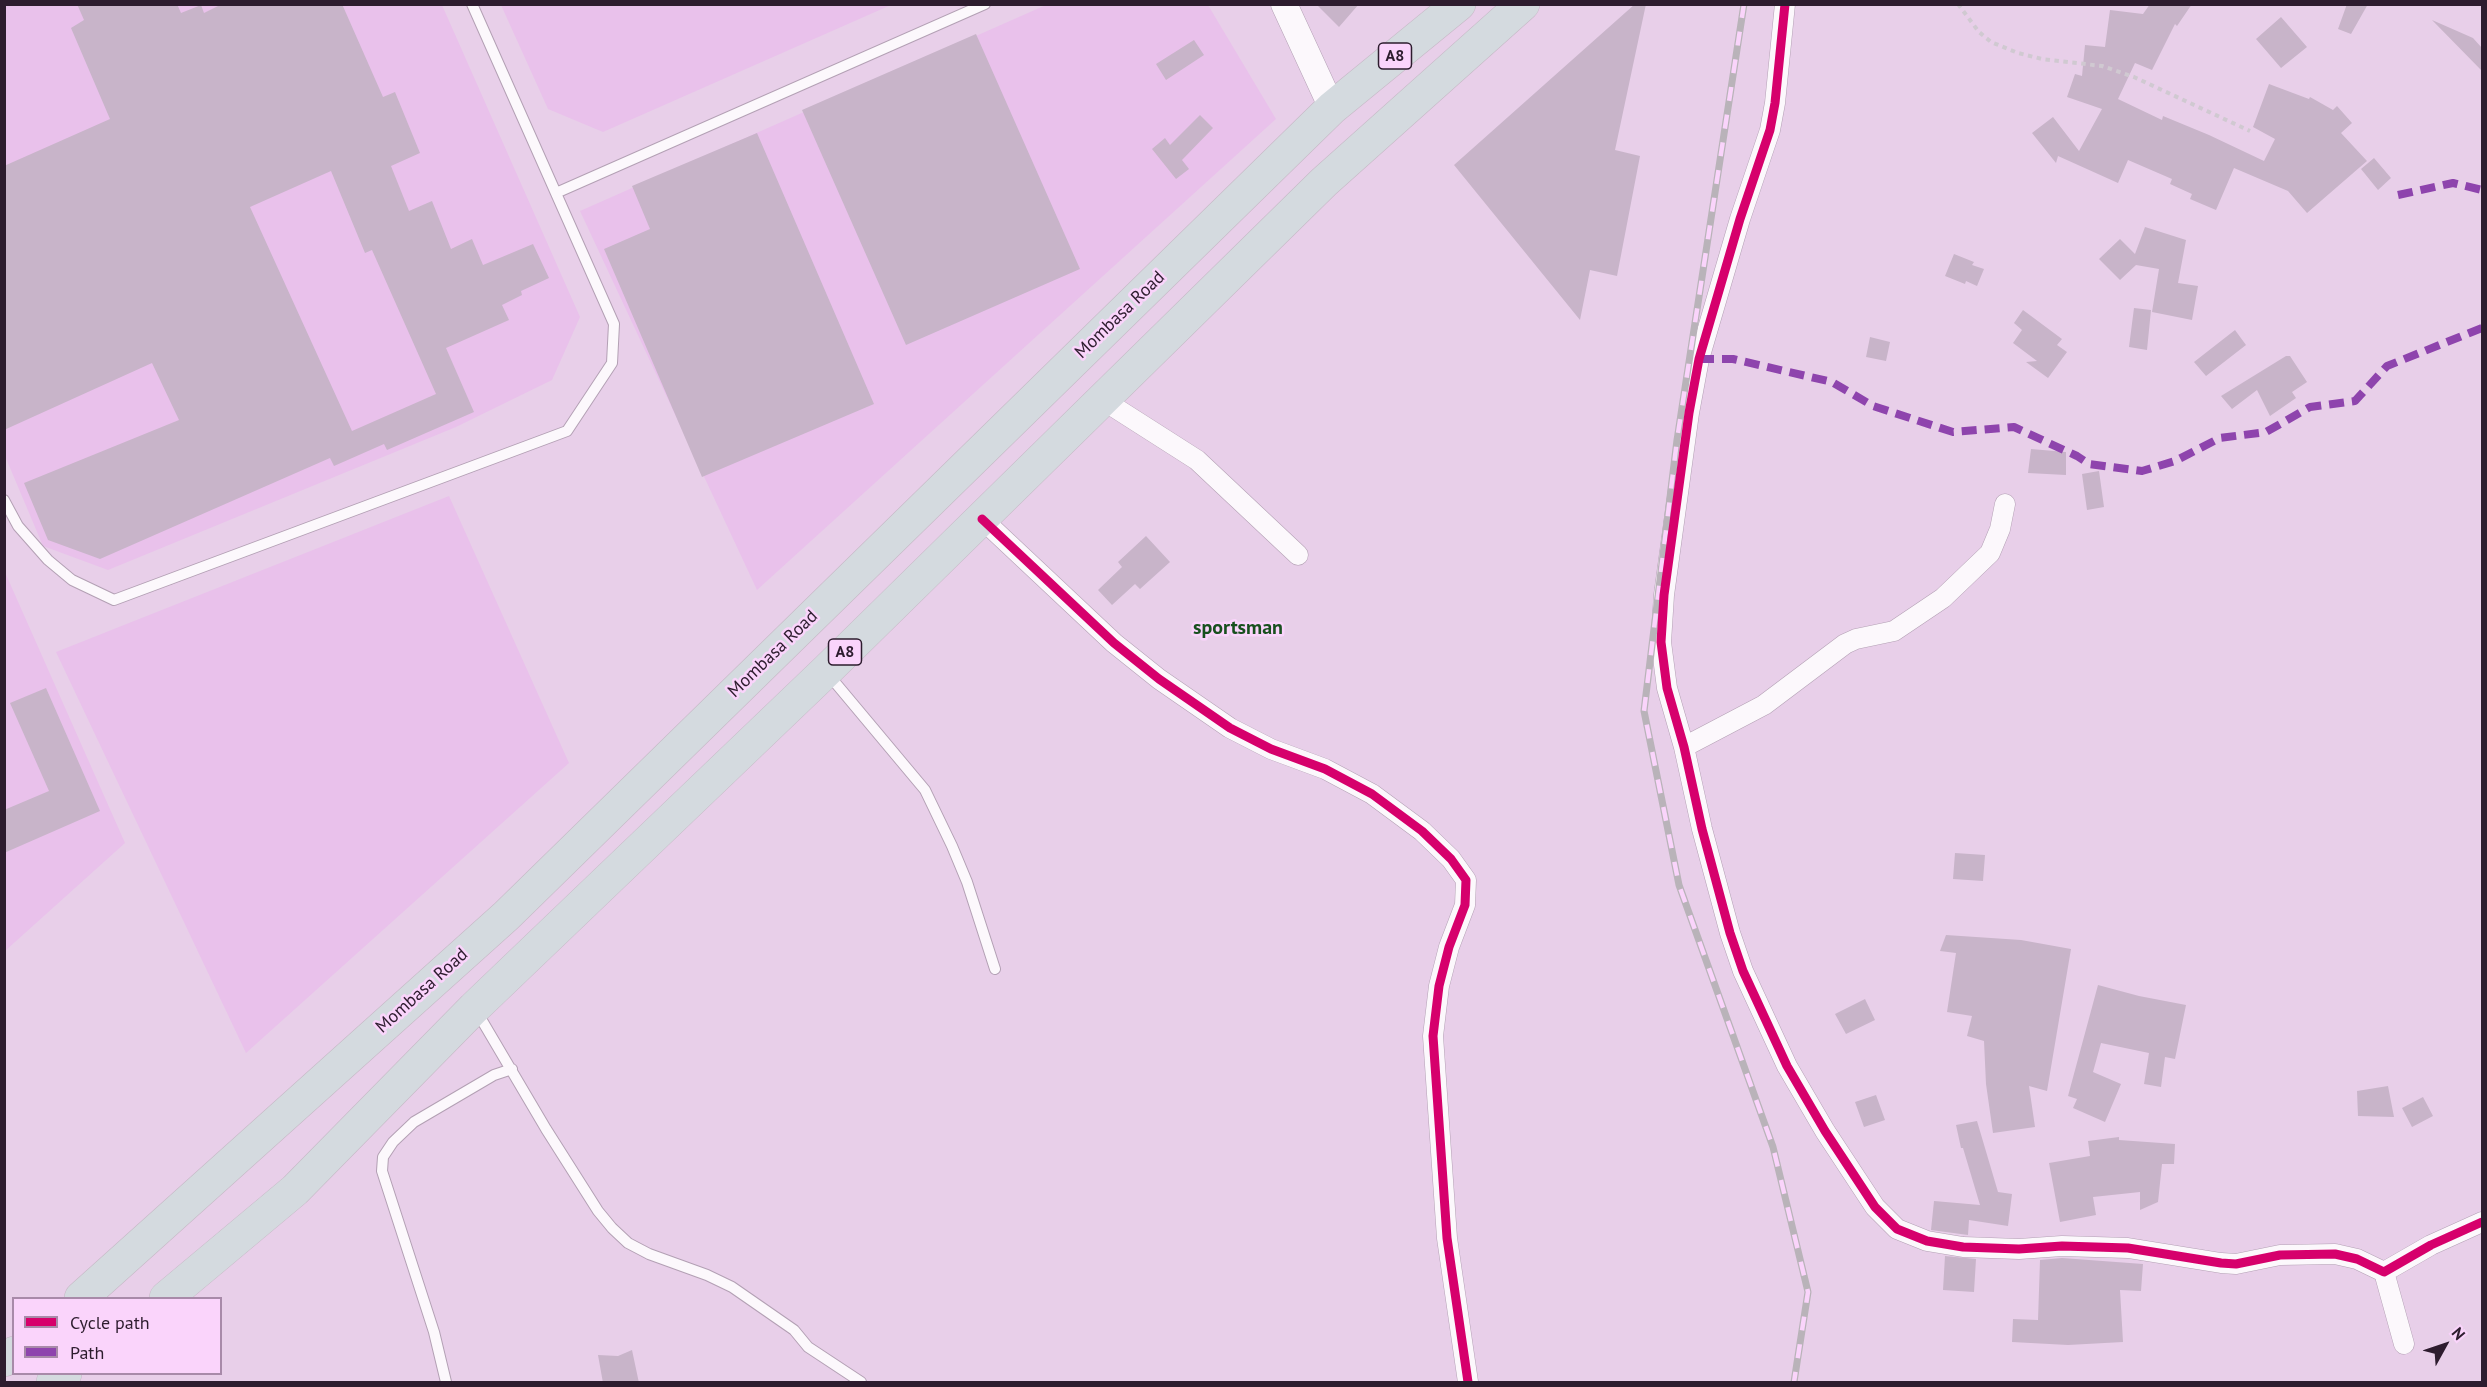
<!DOCTYPE html>
<html>
<head>
<meta charset="utf-8">
<style>
	body { margin:0 }
	#map { position:relative; width:2487px; height:1387px; overflow:hidden; background:#e8cfe9; font-family:"PT Sans",sans-serif }
	canvas { display:block }
	.frame { position:absolute; inset:0; border:6px solid #2d1c2e; pointer-events:none }
	.legend { position:absolute; left:12px; top:1297px; width:210px; height:78px; box-sizing:border-box; background:#fad4fb; border:2px solid #a88aa9; margin:0; padding:8px 10px; list-style:none; font-size:18px; color:#2d1c2e }
	.legend li { display:flex; align-items:center; gap:12px; height:30px }
	.legend b { width:30px; border:2px solid #a88aa9 }
	.north { position:absolute; left:2415px; top:1315px; width:60px; height:60px; -webkit-text-stroke:4px #fad4fb; paint-order:stroke; rotate:50deg; font-size:16px; font-weight:700; line-height:24px; text-align:center; color:#2d1c2e }
	.north::after { content:''; display:block; margin:auto; width:21px; height:27px; background:#2d1c2e; clip-path:polygon(50% 0,100% 100%,50% 72%,0 100%) }
</style>
</head>
<body>
<div id="map">
<canvas width="2487" height="1387"></canvas>
<div class="frame"></div>
<ul class="legend">
<li><b style="height:8px;background:#d6006c"></b>Cycle path</li>
<li><b style="height:8px;background:#8e44ad"></b>Path</li>
</ul>
<div class="north">N</div>
</div>
<script>
const ctx = document.querySelector('canvas').getContext('2d');
ctx.lineJoin = 'round';
function paint(path, color) {
  ctx.fillStyle = color;
  ctx.fill(path, 'evenodd');
}
function toPath(rows) {
  const path = new Path2D();
  for (const r of rows) {
    path.moveTo(r[0], r[1]);
    for (let i = 2; i < r.length; i += 2) path.lineTo(r[i], r[i + 1]);
  }
  return path;
}
function strokePath(path, color, width, dash) {
  ctx.strokeStyle = color;
  ctx.lineWidth = width;
  ctx.lineCap = dash ? 'butt' : 'round';
  ctx.setLineDash(dash || []);
  ctx.stroke(path);
}
function write(font, color, halo, rows, align = 'center') {
  ctx.font = font + ' "PT Sans",sans-serif';
  ctx.lineWidth = 5;
  ctx.setLineDash([]);
  ctx.textBaseline = 'middle';
  ctx.strokeStyle = halo;
  ctx.fillStyle = color;
  for (const [text, x, y, turn = 0] of rows) {
    ctx.save();
    ctx.translate(x, y);
    ctx.rotate((+turn || 0) * Math.PI / 180);
    ctx.textAlign = isNaN(turn) ? turn : align;
    if (halo) ctx.strokeText(text, 0, 0);
    ctx.fillText(text, 0, 0);
    ctx.restore();
  }
}
paint(toPath([
	[4,5,442,5,580,317,552,380,456,427,108,570,43,546,5,456],
	[501,5,891,5,603,132,548,109],
	[1046,5,1208,5,1276,119,757,590,580,211],
	[449,496,569,763,246,1053,56,652],
	[4,570,125,843,5,951,4,951]
]), '#e9c1eb');
paint(toPath([
	[77,4,177,4,181,13,201,5,204,13,222,4,342,4,383,97,395,92,420,153,391,166,409,211,432,201,451,249,472,239,483,265,533,244,549,278,521,291,522,295,502,305,509,320,446,348,474,412,387,450,384,444,334,466,330,458,100,559,48,540,24,483,179,420,152,363,4,430,4,166,110,119,71,28,84,20],
	[331,171,365,253,372,250,436,394,352,431,250,207],
	[1316,4,1359,4,1339,27],
	[1635,4,1646,4,1615,150,1640,156,1617,276,1590,270,1580,320,1454,165],
	[2150,4,2192,4,2177,26,2175,24,2152,70,2135,63,2118,99,2162,120,2163,116,2209,135,2264,161,2275,139,2253,127,2269,84,2309,99,2310,97,2333,110,2337,106,2352,123,2341,133,2367,161,2307,213,2288,191,2234,168,2216,210,2190,199,2192,194,2170,184,2172,179,2128,160,2118,183,2058,156,2056,163,2032,133,2053,117,2079,151,2102,109,2067,97,2075,74,2082,76,2085,45,2105,47,2110,10,2143,14],
	[2347,4,2368,4,2351,34,2338,29],
	[2281,17,2307,47,2281,68,2256,39],
	[2432,20,2473,38,2482,48,2482,71],
	[976,34,1080,269,906,345,802,110],
	[1194,40,1204,55,1166,80,1156,64],
	[1200,115,1213,128,1182,160,1189,169,1176,179,1152,149,1165,138,1170,145],
	[757,133,874,404,702,477,604,249,650,229,632,186],
	[2374,158,2391,178,2378,190,2361,169],
	[2145,227,2186,240,2178,283,2198,286,2192,320,2152,312,2159,269,2136,265,2120,280,2099,259,2120,239,2135,254],
	[1954,254,1974,262,1972,265,1984,269,1977,286,1966,281,1965,284,1945,276],
	[2134,308,2151,310,2147,350,2129,347],
	[2023,310,2062,339,2057,345,2067,352,2048,378,2026,362,2037,361,2013,343,2022,330,2014,323],
	[2235,330,2246,345,2206,376,2194,362],
	[1870,337,1890,342,1886,361,1866,357],
	[2286,356,2290,356,2307,382,2292,392,2296,398,2270,416,2257,390,2232,409,2221,396],
	[2031,449,2066,452,2066,475,2028,473],
	[2099,471,2104,507,2087,510,2082,474],
	[1146,536,1170,562,1140,589,1135,584,1112,605,1098,590,1122,567,1118,562],
	[46,688,100,811,4,853,4,810,49,791,10,703],
	[1955,853,1985,855,1983,881,1953,879],
	[1946,935,2021,940,2071,949,2047,1091,2029,1086,2035,1127,1993,1133,1986,1084,1984,1041,1967,1036,1972,1016,1947,1012,1956,953,1940,951],
	[2098,985,2139,996,2186,1005,2175,1059,2165,1057,2161,1087,2144,1084,2149,1053,2101,1043,2093,1072,2121,1084,2105,1122,2073,1108,2077,1099,2068,1096],
	[1865,999,1875,1020,1846,1034,1835,1014],
	[2388,1086,2394,1117,2358,1116,2357,1091],
	[1876,1095,1885,1120,1864,1127,1855,1102],
	[2423,1097,2433,1116,2412,1127,2402,1108],
	[1977,1121,1998,1192,2012,1194,2008,1226,1969,1220,1968,1235,1931,1230,1934,1201,1980,1205,1963,1148,1961,1148,1956,1125],
	[2119,1137,2119,1140,2175,1144,2174,1164,2162,1164,2158,1202,2140,1210,2140,1192,2093,1197,2096,1215,2060,1222,2049,1163,2090,1156,2088,1141],
	[1945,1256,1976,1259,1974,1292,1943,1290],
	[2062,1258,2143,1264,2141,1291,2120,1290,2123,1342,2068,1345,2012,1342,2013,1319,2038,1320,2040,1260],
	[632,1350,639,1383,603,1383,598,1355,618,1356]
]), '#c8b4c9');
const service = toPath([
	[556,193,985,4],
	[4,500,18,526,48,560,72,580,114,600,567,431,612,363,614,324,472,4],
	[828,674,925,790,952,846,967,882,995,969],
	[477,1012,546,1129,598,1211,612,1228,628,1243,649,1254,707,1275,732,1287,794,1330,808,1347,861,1382],
	[446,1382,434,1332,382,1171,383,1157,393,1142,414,1122,494,1075,512,1069]
]);
const minor = toPath([
	[1785,4,1775,103,1770,130,1740,219,1699,359,1689,413,1664,595,1661,642,1667,688,1684,747,1702,829,1730,933,1743,971,1787,1066,1825,1131,1875,1207,1897,1229,1927,1241,1963,1247,2019,1249,2062,1246,2128,1248,2221,1263,2236,1264,2280,1255,2335,1254,2357,1259,2384,1272,2431,1245,2482,1222],
	[1103,400,1197,460,1298,555],
	[982,519,1114,643,1159,679,1230,728,1271,749,1325,769,1372,794,1422,831,1451,859,1466,880,1465,905,1449,947,1439,986,1433,1036,1447,1238,1468,1382],
	[1684,747,1764,705,1845,644,1856,639,1894,631,1943,598,1990,553,2000,529,2005,504],
	[2384,1272,2404,1344]
]);
const tertiary = toPath([
	[1284,4,1332,108]
]);
const trunk = toPath([
	[81,1298,506,916,1332,108,1459,4],
	[166,1298,295,1190,474,1008,826,671,1324,182,1523,4],
	[4,1360,14,1353],
	[53,1382,65,1374]
]);
strokePath(service, '#b3a0b4', 12);
strokePath(minor, '#b3a0b4', 21);
strokePath(tertiary, '#b3a0b4', 27);
strokePath(trunk, '#c5b8c5', 34);
strokePath(toPath([
	[1958,4,1979,32,1991,42,2018,53,2042,59,2102,66,2134,77,2250,131]
]), '#d0c9d1', 4, [4.5, 4.5]);
strokePath(service, '#fcf8fc', 10);
strokePath(minor, '#fcf8fc', 20);
strokePath(tertiary, '#fcf8fc', 26);
strokePath(trunk, '#d4dadf', 33);
const rail = toPath([
	[1744,4,1677,440,1644,711,1679,885,1773,1147,1808,1292,1794,1382]
]);
strokePath(rail, '#b9b3b9', 7);
strokePath(rail, '#fad4fb', 4.5, [14]);
strokePath(toPath([
	[2398,195,2453,183,2482,190],
	[1699,359,1733,359,1832,382,1873,406,1953,432,2014,427,2077,456,2089,464,2142,471,2175,461,2220,438,2266,432,2310,407,2355,401,2387,366,2482,328]
]), '#8e44ad', 8, [15, 8]);
strokePath(toPath([
	[1785,4,1775,103,1770,130,1740,219,1699,359,1689,413,1664,595,1661,642,1667,688,1684,747,1702,829,1730,933,1743,971,1787,1066,1825,1131,1875,1207,1897,1229,1927,1241,1963,1247,2019,1249,2062,1246,2128,1248,2221,1263,2236,1264,2280,1255,2335,1254,2357,1259,2384,1272,2431,1245,2482,1222],
	[982,519,1114,643,1159,679,1230,728,1271,749,1325,769,1372,794,1422,831,1451,859,1466,880,1465,905,1449,947,1439,986,1433,1036,1447,1238,1468,1382]
]), '#d6006c', 9);
for (const [x, y, w] of [
	[1395,56,33],
	[845,652,33]
]) {
  const box = new Path2D();
  box.roundRect(x - w / 2, y - 13, w, 26, 4.5);
  ctx.fillStyle = '#fad4fb';
  ctx.fill(box);
  strokePath(box, '#2d1c2e', 1.5);
}
write('bold 16px', '#2d1c2e', null, [
	["A8",1395,56],
	["A8",845,652]
]);
write('18px', '#2d1c2e', '#fad4fb', [
	["Mombasa Road",1120,315,-44],
	["Mombasa Road",773,654,-44],
	["Mombasa Road",422,991,-42]
]);
write('bold 20px', '#18501e', '#fad4fb', [
	["sportsman",1238,628]
]);
</script>
</body>
</html>
